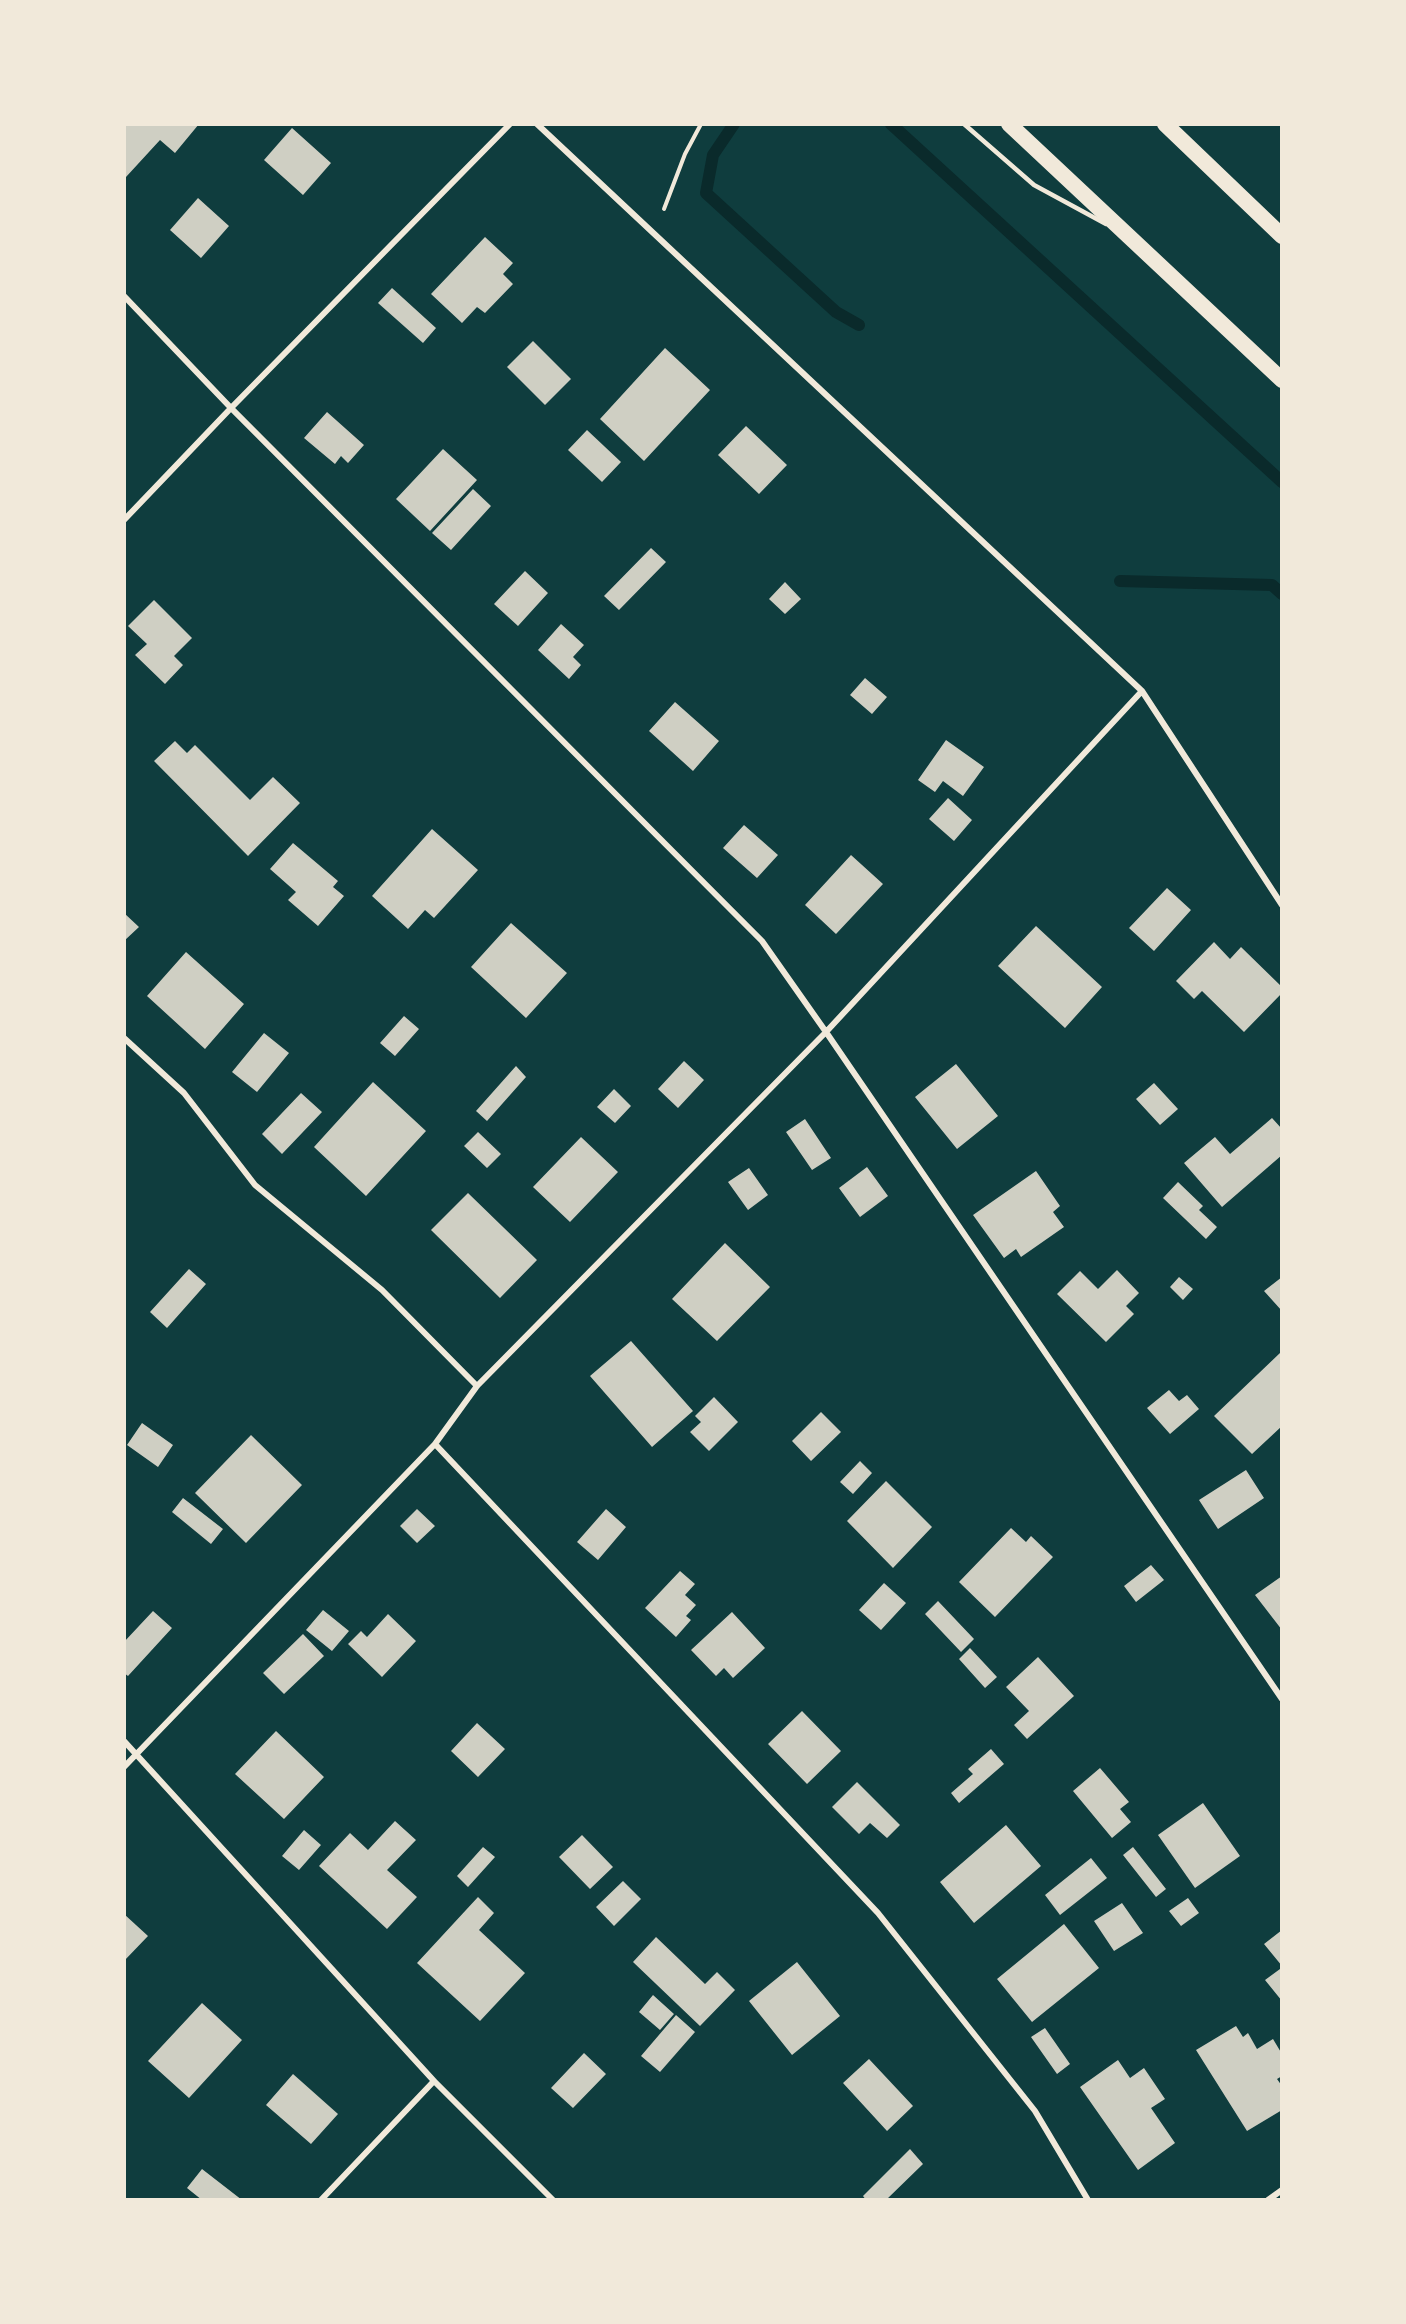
<!DOCTYPE html>
<html>
<head>
<meta charset="utf-8">
<style>
	body { margin:0 }
	#map { position:relative; width:1406px; height:2324px; overflow:hidden; background:#0f3d3e; font-family:"Source Sans 3",sans-serif }
	canvas { display:block }
	.frame { position:absolute; inset:0; border:126px solid #f1e9da; pointer-events:none }
</style>
</head>
<body>
<div id="map">
<canvas width="1406" height="2324"></canvas>
<div class="frame"></div>
</div>
<script>
const ctx = document.querySelector('canvas').getContext('2d');
ctx.lineJoin = 'round';
function toPath(rows) {
  const path = new Path2D();
  for (const r of rows) {
    path.moveTo(r[0], r[1]);
    for (let i = 2; i < r.length; i += 2) path.lineTo(r[i], r[i + 1]);
  }
  return path;
}
function strokePath(path, color, width, dash) {
  ctx.strokeStyle = color;
  ctx.lineWidth = width;
  ctx.lineCap = dash ? 'butt' : 'round';
  ctx.setLineDash(dash || []);
  ctx.stroke(path);
}
function paint(path, color) {
  ctx.fillStyle = color;
  ctx.fill(path, 'evenodd');
}
strokePath(toPath([
	[734,124,713,155,706,193,836,312,859,325],
	[891,124,1282,482],
	[1120,581,1272,585,1282,594]
]), '#0a2a2b', 12);
paint(toPath([
	[124,124,199,124,175,153,160,140,126,177,124,175],
	[292,128,331,163,303,195,264,160],
	[198,198,229,226,201,258,170,230],
	[485,237,513,263,503,274,513,284,485,313,477,307,462,323,431,294],
	[392,288,436,328,423,343,378,303],
	[533,341,571,379,545,405,507,367],
	[665,348,710,390,644,461,600,419],
	[327,412,364,445,348,463,341,456,335,464,304,438],
	[746,426,787,465,759,494,718,455],
	[587,430,621,462,602,482,568,450],
	[443,449,477,480,430,531,396,499],
	[473,489,491,506,451,550,432,533],
	[651,548,666,562,619,610,604,596],
	[525,571,548,593,518,626,494,604],
	[785,582,801,599,785,614,769,599],
	[154,600,192,638,174,656,183,665,165,684,135,655,147,644,128,626],
	[561,624,584,645,573,657,581,665,569,679,538,650],
	[865,678,887,697,872,714,850,695],
	[675,702,719,741,693,771,649,731],
	[946,740,984,767,963,796,943,781,935,792,918,780],
	[175,741,187,753,195,745,250,800,273,777,300,803,248,856,154,761],
	[948,798,972,820,954,841,929,819],
	[744,825,778,855,757,878,723,848],
	[432,829,478,870,434,918,425,910,408,929,372,896],
	[293,843,338,881,333,887,344,896,318,926,288,900,296,892,270,869],
	[851,855,883,884,836,934,805,905],
	[1167,888,1191,910,1154,951,1129,928],
	[124,913,139,927,124,941],
	[511,923,567,973,526,1018,471,967],
	[1036,926,1102,987,1065,1028,998,966],
	[1214,942,1230,959,1241,947,1282,987,1282,993,1244,1032,1202,991,1194,999,1176,981],
	[186,952,244,1004,205,1049,147,996],
	[404,1016,419,1029,395,1056,380,1043],
	[264,1033,289,1053,257,1092,232,1072],
	[684,1061,704,1080,678,1108,658,1089],
	[956,1064,998,1116,957,1149,915,1097],
	[516,1066,526,1077,487,1121,476,1111],
	[373,1082,426,1131,366,1196,314,1147],
	[1154,1083,1178,1109,1160,1125,1136,1099],
	[614,1089,631,1106,615,1123,597,1107],
	[301,1093,322,1112,282,1154,262,1134],
	[1272,1118,1282,1129,1282,1155,1222,1207,1184,1163,1215,1137,1230,1154],
	[805,1119,831,1158,812,1170,786,1132],
	[478,1132,501,1154,487,1168,464,1146],
	[581,1137,618,1172,570,1222,533,1187],
	[867,1167,888,1196,860,1217,839,1188],
	[749,1168,768,1195,748,1210,728,1182],
	[1036,1171,1060,1206,1053,1212,1064,1227,1021,1257,1016,1249,1004,1258,973,1215],
	[1178,1182,1203,1206,1199,1210,1217,1227,1206,1239,1163,1198],
	[468,1193,537,1260,500,1298,431,1230],
	[725,1243,770,1287,717,1341,672,1299],
	[189,1269,206,1284,167,1328,150,1312],
	[1117,1270,1139,1293,1126,1306,1134,1314,1106,1342,1057,1294,1080,1271,1098,1289],
	[1179,1277,1193,1289,1183,1300,1170,1287],
	[1282,1277,1282,1311,1264,1291],
	[631,1341,693,1411,652,1447,590,1376],
	[1280,1353,1282,1426,1252,1454,1214,1416],
	[1169,1390,1179,1401,1187,1395,1199,1409,1170,1434,1147,1408],
	[714,1397,738,1422,709,1451,690,1432,701,1422,695,1416],
	[821,1412,841,1432,811,1461,792,1441],
	[142,1423,173,1445,158,1467,127,1445],
	[251,1435,302,1485,246,1543,195,1493],
	[860,1461,872,1473,853,1494,840,1482],
	[1246,1470,1264,1498,1218,1529,1199,1500],
	[886,1481,932,1527,893,1568,847,1521],
	[183,1498,223,1529,211,1544,172,1512],
	[417,1509,435,1526,417,1543,400,1526],
	[606,1509,626,1527,598,1560,577,1542],
	[1011,1528,1026,1542,1031,1536,1053,1557,995,1617,959,1582],
	[1151,1565,1164,1580,1136,1602,1124,1586],
	[680,1571,695,1584,685,1595,696,1605,686,1616,691,1620,676,1637,645,1608],
	[1282,1576,1282,1630,1255,1595],
	[884,1583,906,1603,881,1630,859,1610],
	[938,1601,974,1639,961,1652,925,1614],
	[323,1610,349,1631,332,1651,306,1630],
	[153,1611,172,1628,128,1676,124,1673,124,1642],
	[732,1612,765,1648,733,1678,724,1668,716,1676,691,1650],
	[388,1614,416,1641,382,1677,348,1644,361,1631,367,1637],
	[303,1634,324,1656,284,1694,263,1673],
	[970,1648,997,1677,985,1688,959,1659],
	[1038,1657,1074,1696,1027,1739,1014,1725,1029,1711,1006,1687],
	[802,1711,841,1751,807,1784,768,1744],
	[477,1723,505,1749,478,1777,451,1751],
	[276,1731,324,1777,284,1819,235,1774],
	[991,1749,1004,1764,959,1803,951,1793,973,1774,968,1769],
	[1100,1768,1129,1802,1120,1809,1131,1822,1112,1838,1073,1791],
	[857,1782,900,1825,887,1838,870,1823,859,1834,832,1807],
	[1203,1803,1240,1856,1195,1888,1158,1835],
	[395,1821,416,1840,387,1870,417,1897,387,1929,319,1866,350,1833,368,1850],
	[1006,1825,1041,1866,974,1923,940,1882],
	[304,1830,321,1845,299,1870,282,1856],
	[582,1835,613,1867,590,1889,559,1857],
	[483,1847,495,1857,468,1887,457,1876],
	[1133,1847,1166,1889,1156,1897,1123,1855],
	[1091,1858,1107,1878,1060,1915,1045,1895],
	[623,1881,641,1899,614,1926,596,1907],
	[478,1897,494,1913,479,1930,525,1973,480,2021,417,1963],
	[1188,1898,1199,1913,1181,1926,1169,1911],
	[1122,1903,1143,1933,1114,1951,1094,1921],
	[124,1914,148,1936,124,1961],
	[1064,1924,1099,1968,1032,2022,997,1979],
	[1282,1930,1282,1966,1264,1944],
	[656,1937,705,1984,717,1972,735,1990,700,2026,633,1962],
	[797,1962,840,2016,792,2055,749,2001],
	[1280,1969,1282,1970,1282,2001,1265,1980],
	[653,1995,674,2014,660,2030,639,2012],
	[202,2003,242,2040,189,2098,148,2061],
	[676,2015,695,2032,660,2072,641,2056],
	[1236,2026,1243,2037,1248,2033,1257,2049,1273,2039,1282,2054,1282,2076,1277,2079,1282,2086,1282,2110,1247,2131,1196,2050],
	[1045,2028,1070,2064,1057,2074,1031,2037],
	[584,2053,606,2074,573,2108,551,2088],
	[869,2059,913,2106,887,2131,843,2083],
	[1118,2060,1130,2078,1144,2068,1165,2099,1151,2108,1175,2143,1138,2170,1080,2087],
	[293,2074,338,2114,311,2144,266,2105],
	[910,2149,923,2164,886,2200,866,2200,863,2196],
	[202,2169,242,2200,202,2200,187,2188]
]), '#cfcfc3');
strokePath(toPath([
	[664,209,685,154,701,124]
]), '#f1e9da', 4);
strokePath(toPath([
	[964,124,1034,185,1106,224]
]), '#f1e9da', 4.5);
strokePath(toPath([
	[537,124,1142,691,1282,905],
	[124,296,231,408,762,941,826,1032,1282,1699],
	[124,520,231,408,510,124],
	[124,1038,184,1093,255,1185,382,1290,477,1386],
	[435,1444,878,1913,1035,2111,1088,2200],
	[124,1741,434,2081,553,2200],
	[124,1767,435,1444,477,1386,826,1032,1142,691],
	[321,2200,434,2081],
	[1268,2200,1282,2190]
]), '#f1e9da', 6);
strokePath(toPath([
	[1009,124,1282,380],
	[1165,124,1282,236]
]), '#f1e9da', 16);
</script>
</body>
</html>
